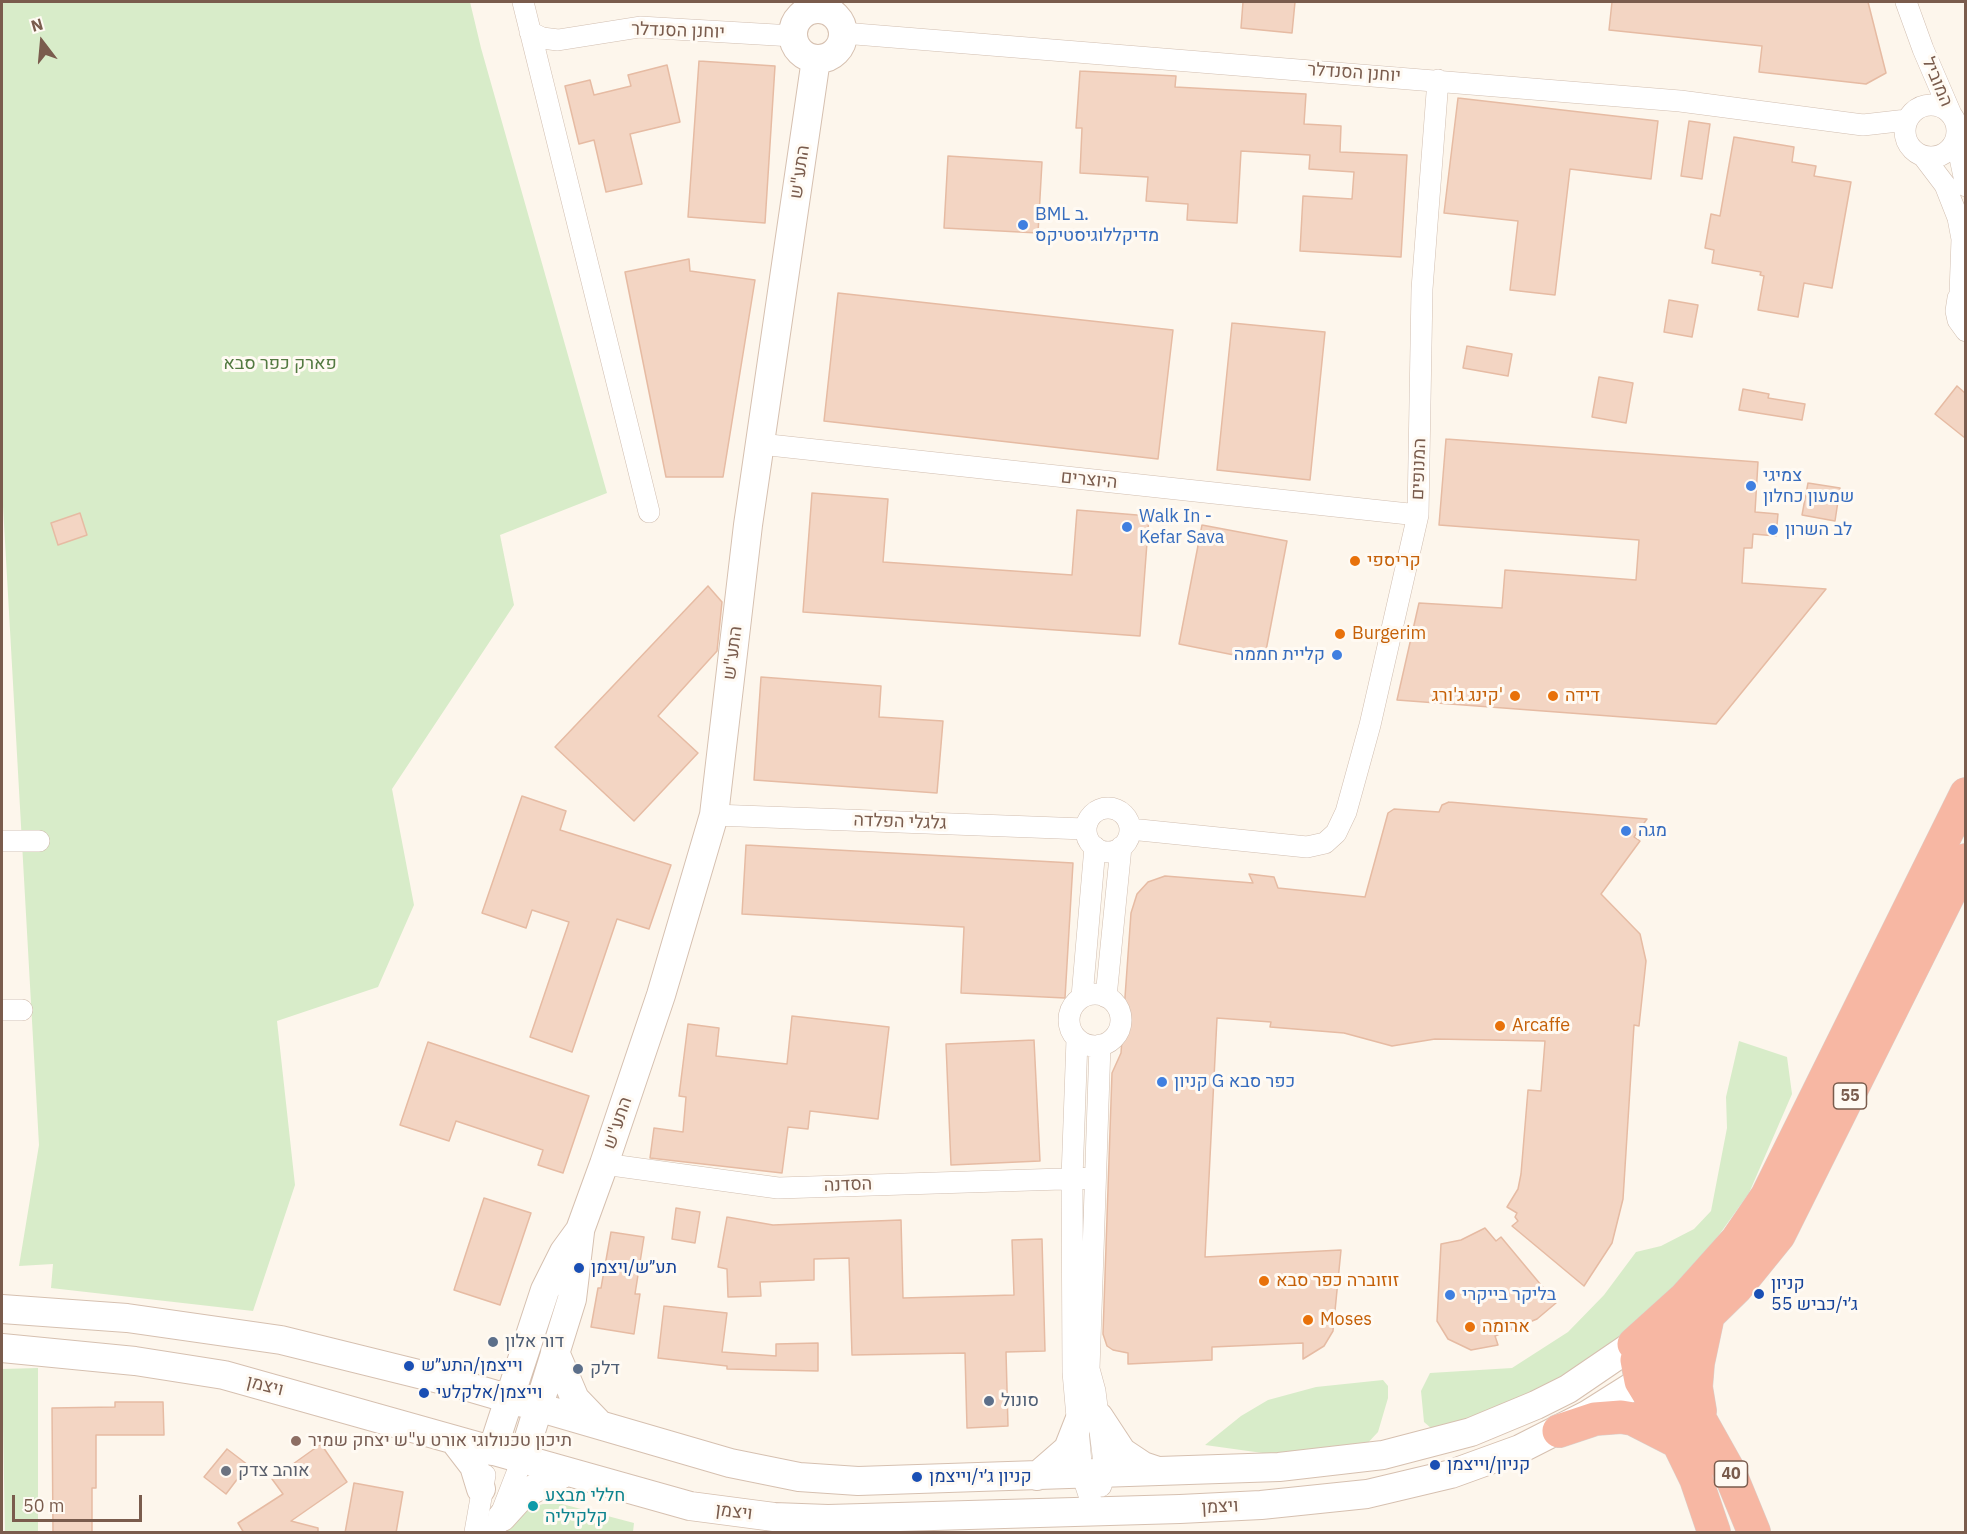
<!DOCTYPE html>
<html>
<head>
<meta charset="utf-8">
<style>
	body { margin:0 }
	#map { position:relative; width:1967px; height:1534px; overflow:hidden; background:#fdf6ec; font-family:"IBM Plex Sans",sans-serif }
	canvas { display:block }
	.frame { position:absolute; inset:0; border:3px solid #7a5c4d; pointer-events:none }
	.north { position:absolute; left:12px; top:12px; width:60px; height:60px; -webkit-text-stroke:4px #fffaf3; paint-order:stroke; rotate:344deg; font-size:16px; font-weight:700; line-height:24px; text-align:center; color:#7a5c4d }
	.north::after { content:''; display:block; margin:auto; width:21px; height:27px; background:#7a5c4d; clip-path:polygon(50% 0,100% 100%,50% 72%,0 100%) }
	.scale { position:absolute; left:12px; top:1495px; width:130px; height:27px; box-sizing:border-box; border:3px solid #7a5c4d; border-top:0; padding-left:8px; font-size:18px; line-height:21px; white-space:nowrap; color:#7a5c4d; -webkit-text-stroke:4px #fffaf3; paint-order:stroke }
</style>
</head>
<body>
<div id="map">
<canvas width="1967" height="1534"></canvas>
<div class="frame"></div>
<div class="north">N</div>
<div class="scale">50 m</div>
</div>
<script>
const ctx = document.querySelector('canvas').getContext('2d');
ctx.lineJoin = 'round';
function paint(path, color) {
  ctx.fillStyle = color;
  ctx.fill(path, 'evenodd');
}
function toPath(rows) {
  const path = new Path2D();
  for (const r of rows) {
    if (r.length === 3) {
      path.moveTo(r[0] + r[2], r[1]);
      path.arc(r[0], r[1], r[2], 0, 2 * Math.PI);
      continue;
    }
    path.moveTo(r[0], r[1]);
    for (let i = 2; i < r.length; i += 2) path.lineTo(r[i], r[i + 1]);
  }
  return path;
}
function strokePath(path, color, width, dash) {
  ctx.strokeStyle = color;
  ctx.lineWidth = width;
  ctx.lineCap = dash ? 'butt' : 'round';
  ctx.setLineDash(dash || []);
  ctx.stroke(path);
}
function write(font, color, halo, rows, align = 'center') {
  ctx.font = font + ' "IBM Plex Sans",Heebo,sans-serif';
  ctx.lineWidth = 6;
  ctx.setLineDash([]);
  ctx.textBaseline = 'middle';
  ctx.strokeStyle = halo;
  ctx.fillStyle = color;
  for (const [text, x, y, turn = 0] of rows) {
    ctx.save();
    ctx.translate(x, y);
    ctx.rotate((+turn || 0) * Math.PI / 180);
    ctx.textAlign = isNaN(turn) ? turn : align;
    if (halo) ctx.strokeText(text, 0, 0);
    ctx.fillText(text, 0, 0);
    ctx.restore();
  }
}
paint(toPath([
	[2,2,470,2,481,48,607,493,500,535,514,605,392,789,414,905,378,987,277,1021,295,1185,253,1311,51,1288,53,1264,19,1266,39,1145,2,488],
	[1739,1041,1787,1057,1792,1094,1749,1193,1691,1274,1637,1327,1570,1376,1439,1435,1424,1422,1421,1391,1430,1373,1512,1368,1568,1332,1604,1295,1636,1252,1661,1246,1694,1229,1711,1211,1727,1128,1726,1097],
	[38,1368,38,1532,5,1532,2,1369],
	[1383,1380,1388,1386,1388,1398,1378,1432,1364,1447,1277,1455,1205,1445,1241,1416,1268,1400,1316,1387],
	[543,1504,562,1504,634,1523,633,1532,506,1532,508,1526,526,1509]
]), '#d8ecc9');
const building = toPath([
	[1243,2,1295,2,1292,33,1241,28,1243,2],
	[1612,2,1868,2,1886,73,1866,84,1759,72,1762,46,1609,30,1612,2],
	[699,61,775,66,765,223,688,217,699,61],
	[667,65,680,122,630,134,642,184,606,192,594,140,579,144,565,86,590,80,594,95,631,86,628,75,667,65],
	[1080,71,1176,76,1175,87,1306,94,1304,124,1341,126,1340,152,1407,155,1401,257,1300,251,1303,196,1352,199,1354,172,1309,169,1310,155,1241,151,1237,223,1187,220,1188,204,1146,201,1148,177,1080,173,1082,128,1076,128,1080,71],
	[1458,98,1658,121,1651,179,1570,169,1555,295,1510,290,1518,221,1444,213,1458,98],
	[1689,121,1710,124,1702,179,1681,176,1689,121],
	[1734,137,1794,147,1792,162,1816,166,1814,176,1851,182,1832,288,1804,283,1798,317,1758,310,1764,276,1760,275,1761,272,1712,263,1714,250,1705,248,1711,214,1720,216,1734,137],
	[948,156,1042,162,1038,233,944,228,948,156],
	[689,259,690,271,755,280,723,477,666,477,625,272,689,259],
	[838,293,1173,330,1158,459,824,421,838,293],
	[1669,300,1698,305,1692,337,1664,332,1669,300],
	[1232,323,1325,332,1310,480,1217,470,1232,323],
	[1467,346,1512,354,1508,376,1463,368,1467,346],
	[1599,377,1633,383,1626,423,1592,417,1599,377],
	[1957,386,1965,393,1965,438,1935,414,1957,386],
	[1743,389,1769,394,1768,398,1805,404,1802,420,1739,410,1743,389],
	[1446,439,1758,462,1755,512,1778,514,1776,536,1753,534,1752,548,1744,548,1742,583,1826,589,1716,724,1397,700,1419,603,1502,608,1505,570,1636,580,1639,540,1439,525,1446,439],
	[1808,483,1840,488,1835,521,1802,515,1808,483],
	[812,493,888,499,883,562,1072,575,1077,510,1149,516,1140,636,803,612,812,493],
	[80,513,87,535,58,545,51,523,80,513],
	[1202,525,1287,541,1264,661,1179,644,1202,525],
	[708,586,722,602,717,651,658,716,698,753,634,821,555,747,708,586],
	[761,677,881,686,879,717,943,721,937,793,754,780,761,677],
	[522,796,566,811,560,830,671,865,649,929,617,919,572,1052,530,1037,569,922,532,910,526,928,482,913,522,796],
	[1449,802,1647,819,1634,837,1640,841,1601,894,1640,934,1646,961,1639,1026,1634,1025,1623,1199,1612,1243,1584,1286,1512,1226,1518,1221,1515,1217,1517,1213,1507,1207,1518,1189,1521,1174,1528,1090,1541,1091,1545,1041,1435,1039,1392,1046,1344,1033,1270,1027,1271,1022,1217,1018,1205,1257,1341,1250,1333,1331,1324,1346,1303,1359,1303,1343,1212,1347,1212,1360,1128,1364,1128,1353,1113,1350,1107,1346,1103,1334,1112,1073,1121,1053,1131,913,1137,894,1148,882,1165,876,1253,883,1249,874,1274,877,1278,888,1365,897,1388,813,1394,809,1439,812,1442,805,1449,802],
	[746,845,1073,863,1065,998,961,993,964,927,742,914,746,845],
	[792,1016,889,1027,878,1119,810,1111,808,1129,788,1127,782,1173,650,1158,654,1128,683,1132,686,1097,679,1096,688,1024,719,1028,716,1056,787,1064,792,1016],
	[1034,1040,1040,1161,951,1165,946,1044,1034,1040],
	[428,1042,589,1096,563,1173,538,1165,543,1150,456,1121,449,1141,400,1125,428,1042],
	[484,1198,531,1213,500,1305,454,1290,484,1198],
	[676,1208,700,1212,695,1243,672,1239,676,1208],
	[727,1217,773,1225,901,1220,903,1298,1014,1295,1012,1240,1042,1239,1045,1351,1006,1352,1008,1426,967,1428,965,1353,852,1355,849,1258,814,1259,814,1280,760,1282,761,1296,728,1297,727,1269,718,1267,727,1217],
	[1485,1228,1496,1241,1501,1237,1556,1303,1537,1319,1495,1336,1498,1345,1471,1350,1448,1339,1437,1321,1441,1244,1461,1240,1485,1228],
	[611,1232,644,1237,635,1294,640,1294,634,1334,591,1327,598,1288,601,1288,611,1232],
	[664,1306,727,1313,722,1352,776,1356,776,1344,818,1343,818,1371,727,1369,727,1366,658,1358,664,1306],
	[115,1402,163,1402,164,1435,96,1435,96,1488,92,1488,92,1533,53,1533,52,1408,115,1407,115,1402],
	[321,1444,347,1482,291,1521,318,1528,318,1533,244,1533,238,1523,283,1494,272,1479,321,1444],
	[227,1449,248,1465,226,1494,204,1477,227,1449],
	[354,1483,403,1492,396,1533,345,1533,354,1483]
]);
paint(building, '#f3d5c3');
strokePath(building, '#e6bba3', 1.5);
const street = toPath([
	[523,2,649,512],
	[1906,2,1923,49,1951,114],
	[530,32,542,38,558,40,640,27,793,36],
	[843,33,1680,101,1863,125,1907,120],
	[1931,131,26],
	[1956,139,1966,186],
	[1923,156,1945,185,1958,218,1962,239,1960,294],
	[1966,288,1958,298,1956,311,1958,320,1966,331],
	[760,444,1418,515],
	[1108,830,22],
	[714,815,1085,829],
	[1130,829,1307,847,1325,843,1336,833,1346,812,1370,725,1418,515,1422,289,1438,80],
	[2,841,39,841],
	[1095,1020,26],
	[1082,997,1095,847],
	[1106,997,1121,847],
	[2,1010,22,1010],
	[1077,1039,1072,1178,1073,1372,1082,1474,1095,1513],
	[1100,1045,1089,1369,1095,1391,1103,1455,1104,1473,1101,1486],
	[604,1164,778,1188,1094,1178],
	[475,1532,485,1475],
	[494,1532,522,1460]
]);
const secondary = toPath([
	[818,34,25],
	[2,1309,127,1318,281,1340,455,1383,730,1463,799,1477,858,1481,1279,1467,1383,1455,1471,1432,1536,1405,1568,1389,1634,1344],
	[2,1348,135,1361,224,1375,690,1506,774,1517,828,1519,1180,1509,1261,1505,1367,1494,1451,1474,1520,1449,1587,1415,1641,1381],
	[555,1352,575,1399,600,1425],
	[1099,1417,1122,1452,1143,1466,1155,1470],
	[454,1440,474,1466,481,1489],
	[492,1451,545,1290,564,1252,580,1230,604,1164,661,995,714,815,748,525,816,59],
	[522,1460,572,1299,580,1232],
	[1037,1476,1068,1449,1079,1421],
	[502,1517,522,1495,564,1473]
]);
const highway = toPath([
	[1634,1344,1685,1298,1737,1240,1767,1196,1966,794],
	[1646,1350,1666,1358,1673,1371,1729,1471,1754,1532],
	[1637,1360,1641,1381,1678,1442,1696,1479,1714,1532],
	[1641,1381,1736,1288,1779,1235,1966,860],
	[1700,1411,1696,1387,1698,1363,1708,1316],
	[1559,1431,1595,1419,1621,1417,1633,1419,1678,1442]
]);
strokePath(street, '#d1beb0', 22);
strokePath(secondary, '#d6c0b0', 30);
strokePath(highway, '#dad1cd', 34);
strokePath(street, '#fff', 21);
strokePath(secondary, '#fff', 28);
strokePath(highway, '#f7b7a3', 33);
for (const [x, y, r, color] of [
	[1023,225,6,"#3f7fe0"],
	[1751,486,6,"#3f7fe0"],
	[1127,527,6,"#3f7fe0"],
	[1773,530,6,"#3f7fe0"],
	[1355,561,6,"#e8710a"],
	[1340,634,6,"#e8710a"],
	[1337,655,6,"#3f7fe0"],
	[1515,696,6,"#e8710a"],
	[1553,696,6,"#e8710a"],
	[1626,831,6,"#3f7fe0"],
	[1500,1026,6,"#e8710a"],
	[1162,1082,6,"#3f7fe0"],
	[579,1268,6,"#1a4fb4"],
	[1264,1281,6,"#e8710a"],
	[1759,1294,6,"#1a4fb4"],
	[1450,1295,6,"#3f7fe0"],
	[1308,1320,6,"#e8710a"],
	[1470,1327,6,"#e8710a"],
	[493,1342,6,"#5c6f8a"],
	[409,1366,6,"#1a4fb4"],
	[578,1369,6,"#5c6f8a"],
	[424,1393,6,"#1a4fb4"],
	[989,1401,6,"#5c6f8a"],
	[296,1441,6,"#8d6e63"],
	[1435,1465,6,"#1a4fb4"],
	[226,1471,6,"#6b7280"],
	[917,1477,6,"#1a4fb4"],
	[533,1506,6,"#0f9aa8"]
]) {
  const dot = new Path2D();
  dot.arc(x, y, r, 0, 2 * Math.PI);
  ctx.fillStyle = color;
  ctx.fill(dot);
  strokePath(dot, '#fffaf3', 2);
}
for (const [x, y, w] of [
	[1850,1096,33],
	[1731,1474,33]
]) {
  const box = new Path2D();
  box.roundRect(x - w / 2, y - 13, w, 26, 4.5);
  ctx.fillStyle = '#fffaf3';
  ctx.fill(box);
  strokePath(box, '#7a5c4d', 1.5);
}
write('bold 16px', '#7a5c4d', null, [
	["55",1850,1096],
	["40",1731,1474]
]);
write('18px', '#7a5c4d', '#fffaf3', [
	["יוחנן הסנדלר",678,31,2],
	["יוחנן הסנדלר",1354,73,4],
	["המוביל",1937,82,67],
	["התע\"ש",800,172,-82],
	["המנופים",1419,469,-88],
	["היוצרים",1089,480,6],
	["התע\"ש",733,653,-83],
	["גלגלי הפלדה",900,822,2],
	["התע\"ש",618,1123,-71],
	["הסדנה",848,1185,-2],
	["ויצמן",265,1386,14],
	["ויצמן",1220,1507,-3],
	["ויצמן",734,1512,7]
]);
write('18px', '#366cbe', '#fffaf3', [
	["BML ב.",1035,215],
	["מדיקללוגיסטיקס",1035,236],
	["צמיגי",1763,476],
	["שמעון כחלון",1763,497],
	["Walk In -",1139,517],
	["Kefar Sava",1139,538],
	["לב השרון",1785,530],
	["קליית חממה",1325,655,"right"],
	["מגה",1638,831],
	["קניון G כפר סבא",1174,1082],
	["בליקר בייקרי",1462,1295]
], 'left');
write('18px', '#537a41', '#fffaf3', [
	["פארק כפר סבא",280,364]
]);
write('18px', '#c56008', '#fffaf3', [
	["קריספי",1367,561],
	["Burgerim",1352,634],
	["קינג ג'ורג'",1503,696,"right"],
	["דידה",1565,696],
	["Arcaffe",1512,1026],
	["זוזוברה כפר סבא",1276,1281],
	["Moses",1320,1320],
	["ארומה",1482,1327]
], 'left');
write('18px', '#164399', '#fffaf3', [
	["תע״ש/ויצמן",591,1268],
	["קניון",1771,1284],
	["ג׳י/כביש 55",1771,1305],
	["וייצמן/התע״ש",421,1366],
	["וייצמן/אלקלעי",436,1393],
	["קניון/וייצמן",1447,1465],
	["קניון ג׳י/וייצמן",929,1477]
], 'left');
write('18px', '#4e5e75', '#fffaf3', [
	["דור אלון",505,1342],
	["דלק",590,1369],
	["סונול",1001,1401]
], 'left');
write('18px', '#785e54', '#fffaf3', [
	["תיכון טכנולוגי אורט ע\"ש יצחק שמיר",308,1441]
], 'left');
write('18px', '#5b616d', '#fffaf3', [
	["אוהב צדק",238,1471]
], 'left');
write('18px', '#0d838f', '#fffaf3', [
	["חללי מבצע",545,1496],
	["קלקיליה",545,1517]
], 'left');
</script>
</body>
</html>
